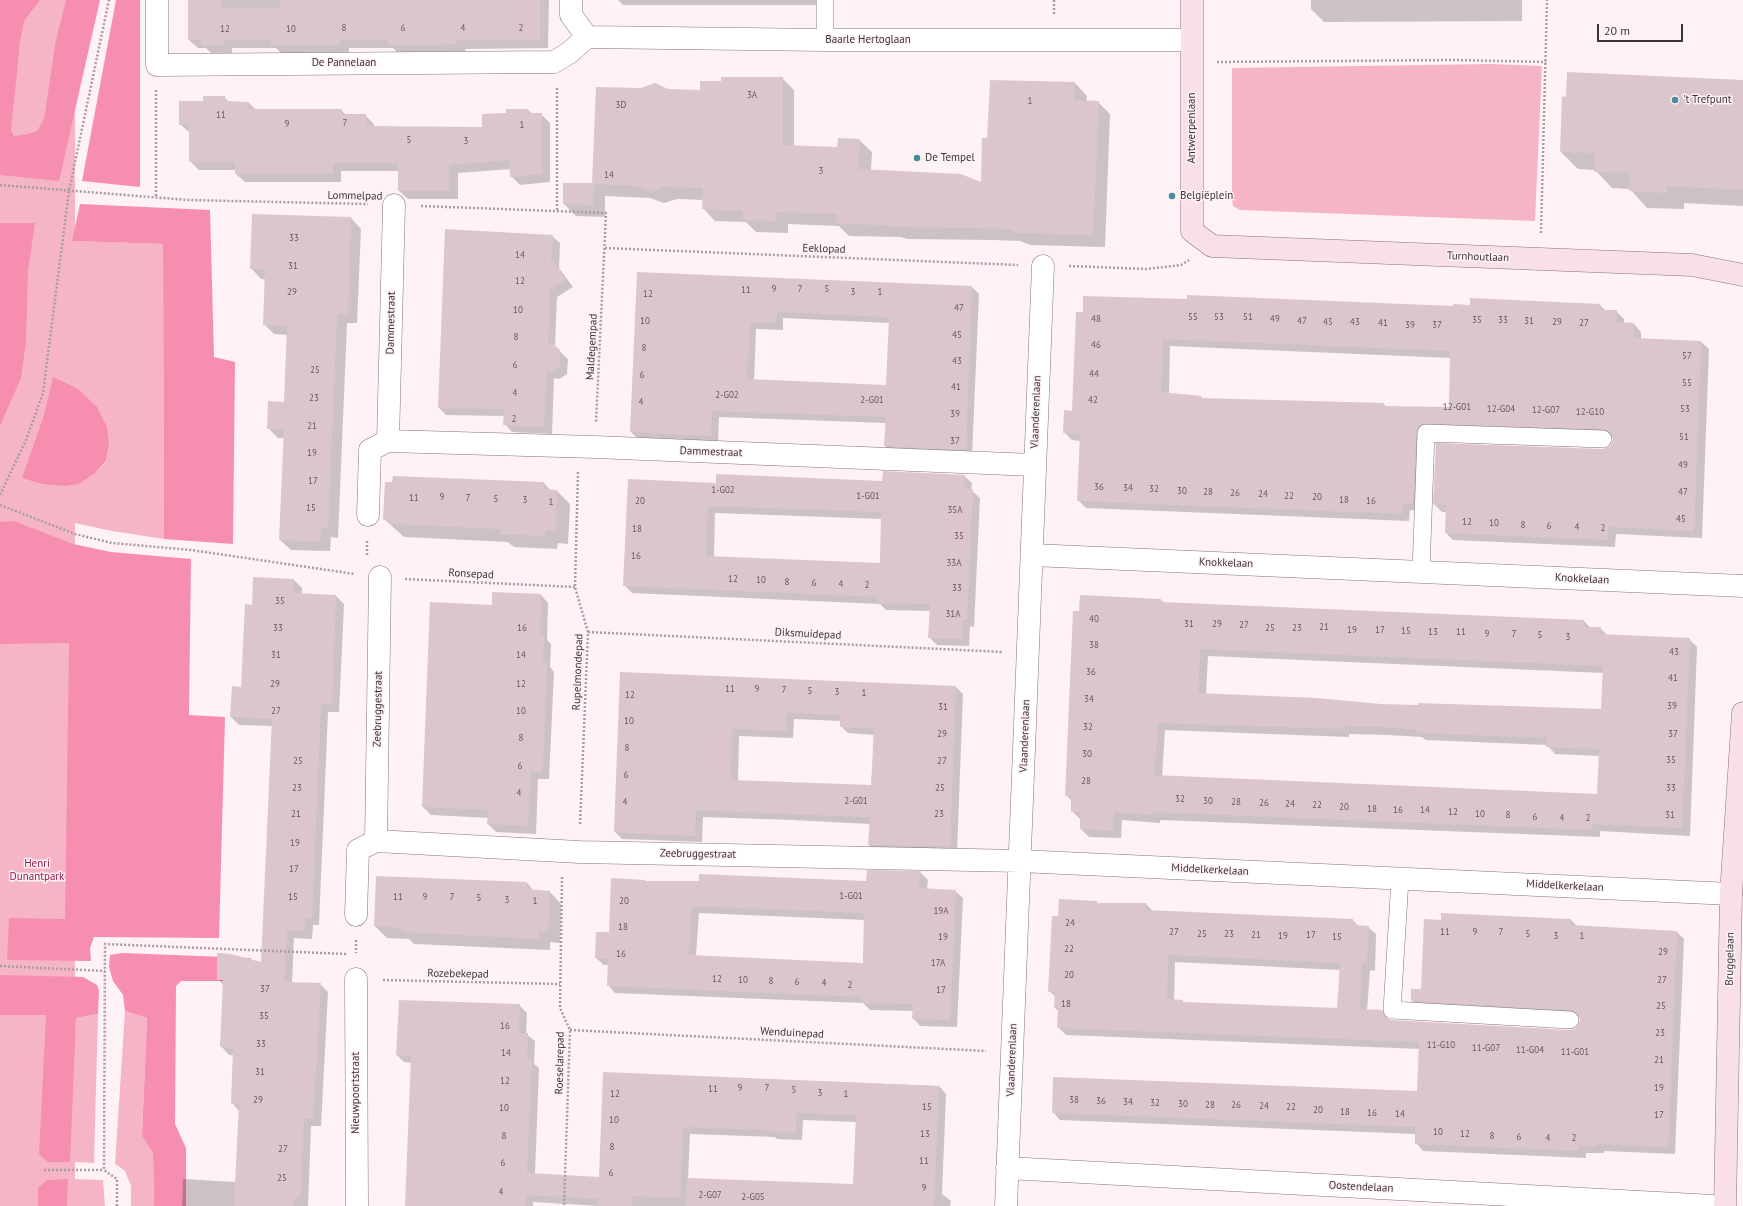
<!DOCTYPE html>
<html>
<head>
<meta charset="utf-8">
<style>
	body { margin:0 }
	#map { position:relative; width:1743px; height:1206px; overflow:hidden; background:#fff2f5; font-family:"PT Sans",sans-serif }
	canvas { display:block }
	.scale { position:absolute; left:1597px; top:24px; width:86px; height:18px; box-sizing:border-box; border:2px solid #3b3335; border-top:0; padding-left:5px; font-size:12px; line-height:14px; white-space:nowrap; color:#3b3335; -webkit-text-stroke:3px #fff2f5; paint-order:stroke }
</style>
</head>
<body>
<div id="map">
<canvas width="1743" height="1206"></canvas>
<div class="scale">20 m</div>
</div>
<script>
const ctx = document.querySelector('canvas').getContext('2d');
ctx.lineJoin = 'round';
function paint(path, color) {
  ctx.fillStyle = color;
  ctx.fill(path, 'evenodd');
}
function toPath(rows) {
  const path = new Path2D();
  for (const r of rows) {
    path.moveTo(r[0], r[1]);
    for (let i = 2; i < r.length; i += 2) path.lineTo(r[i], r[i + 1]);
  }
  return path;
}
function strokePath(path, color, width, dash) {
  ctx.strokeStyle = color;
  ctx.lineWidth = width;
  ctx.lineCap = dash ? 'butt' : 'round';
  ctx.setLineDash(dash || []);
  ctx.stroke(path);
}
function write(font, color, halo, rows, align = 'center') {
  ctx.font = font + ' "PT Sans",sans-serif';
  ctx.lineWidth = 3;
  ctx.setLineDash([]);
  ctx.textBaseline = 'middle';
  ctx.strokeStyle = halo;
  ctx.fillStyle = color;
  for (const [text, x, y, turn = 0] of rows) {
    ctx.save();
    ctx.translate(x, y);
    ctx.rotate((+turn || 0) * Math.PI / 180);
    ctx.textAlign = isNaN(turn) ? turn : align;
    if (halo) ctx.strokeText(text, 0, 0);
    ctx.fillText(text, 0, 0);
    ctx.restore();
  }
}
paint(toPath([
	[0,0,75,0,75,241,163,244,164,539,112,531,75,523,75,1033,76,1018,98,1014,94,1163,75,1162,75,1179,103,1180,105,1206,0,1206],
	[109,445,106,462,95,473],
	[1490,64,1542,66,1535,221,1240,210,1233,206,1232,200,1232,68],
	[125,1011,147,1018,142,1135,153,1153,154,1206,131,1206,131,1186,125,1171,115,1164]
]), '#f6b5c7');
paint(toPath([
	[0,0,40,0,24,21,20,42,11,131,14,136,28,134,37,131,44,119,56,40,66,0,100,0,59,181,0,175],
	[116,0,140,0,140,187,82,181],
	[80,204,210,210,214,357,235,362,233,544,164,539,163,244,72,241],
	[0,223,35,223,28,271,26,341,21,378,0,426],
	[53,377,78,389,97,407,107,427,109,445,106,461,95,473,79,484,65,486,42,484,22,478,44,415],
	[14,521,73,544,111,552,191,559,189,715,225,717,219,938,94,937,90,948,91,961,7,960,9,918,65,919,69,643,0,644,0,522],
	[122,953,251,958,250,981,181,981,176,986,175,1124,186,1148,186,1206,154,1206,153,1153,142,1136,147,1018,125,1011,123,995,113,981,109,967,110,955],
	[0,975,83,977,97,985,99,991,98,1014,76,1018,70,1162,48,1162,39,1154,46,1015,0,1015],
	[68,1179,67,1206,38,1206,38,1188,47,1180]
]), '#f68faf');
paint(toPath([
	[189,0,549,0,548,48,465,49,466,53,398,53,393,48,349,48,349,53,281,53,276,48,232,48,232,53,211,53,206,48,198,48,189,40],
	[618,0,821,0,821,5,623,5],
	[1311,0,1522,0,1522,21,1324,22,1311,9],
	[782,78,794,90,794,146,838,148,859,140,872,152,871,170,982,183,988,139,1075,83,1087,96,1086,102,1098,102,1110,114,1105,247,1030,245,1020,241,993,240,908,239,900,237,849,236,839,226,788,224,788,233,756,232,746,222,715,221,703,208,703,200,677,199,664,203,650,198,605,196,605,217,576,216,564,204,593,184,668,90,701,91,722,82],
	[1743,81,1743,206,1684,203,1684,209,1647,208,1630,189,1612,188,1595,170,1578,169,1561,152,1567,98],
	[224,97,229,102,248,102,256,110,341,110,346,115,365,115,374,124,374,127,483,128,507,114,528,110,533,114,541,114,550,123,550,182,520,185,511,176,511,169,458,173,458,199,408,199,399,191,399,171,341,171,341,182,245,182,236,174,236,170,199,170,190,161,190,133,180,124,203,102],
	[351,218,361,229,357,323,347,323,338,538,331,537,330,551,291,550,280,540,284,438,278,438,268,428,285,403,288,335,274,334,264,324,266,279,261,279,251,268],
	[552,236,560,243,559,268,573,287,557,297,555,347,568,359,567,374,559,379,554,378,552,434,512,432,505,424,505,416,446,415,439,408],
	[638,273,972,287,979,294,972,456,892,453,885,446,886,423,719,417,718,443,638,439,631,432],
	[783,318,890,323,887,387,754,381,756,329,783,330],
	[1600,305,1606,311,1616,311,1624,319,1624,324,1634,324,1641,332,1641,339,1701,342,1709,349,1702,538,1616,534,1615,547,1453,540,1446,533,1447,512,1442,512,1434,504,1603,450,1612,445,1614,439,1612,436,1430,431,1421,511,1410,510,1409,521,1086,508,1078,500,1081,441,1072,440,1064,432,1073,412,1077,313,1471,306],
	[1170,346,1451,358,1450,408,1386,407,1384,404,1203,399,1201,397,1169,394],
	[964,476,972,483,971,490,980,498,974,627,970,626,969,646,937,645,929,637,931,611,886,610,880,604,632,593,624,585,717,484,883,482],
	[715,513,882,519,880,564,714,557],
	[544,483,551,491,557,491,570,504,568,544,558,543,557,549,514,547,508,542,404,537,384,519],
	[294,580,302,588,302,595,336,596,344,604,339,712,328,712,319,925,313,925,312,939,294,938,292,983,320,984,328,992,321,1126,311,1126,308,1206,182,1206,183,1179,236,1182,239,1111,232,1103,234,1055,229,1055,221,1046,224,986,218,979,262,963,272,726,239,725,231,717,233,687,242,688,253,606],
	[541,595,548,603,547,640,551,644,550,667,554,672,549,779,538,779,536,834,496,832,488,824,489,818,431,815,423,807,493,606],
	[1161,600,1164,603,1584,621,1591,628,1600,628,1608,636,1689,639,1697,647,1690,836,1600,831,1600,837,1160,820,1160,823,1122,820,1121,838,1089,837,1081,829,1081,820,1072,811,1072,801,1066,795],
	[1208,656,1604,673,1602,711,1380,705,1206,695],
	[1165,730,1349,737,1349,734,1388,735,1422,737,1426,740,1547,745,1555,754,1600,756,1598,795,1162,777],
	[621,673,956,687,963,694,957,853,876,852,869,845,870,824,792,820,703,817,702,842,622,839,615,832],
	[794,719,841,721,841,726,848,733,874,735,872,786,738,781,739,736,793,738],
	[920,872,928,880,927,889,955,891,963,898,957,1027,920,1026,913,1018,913,1011,870,1010,863,1003,615,993,608,985,608,965,604,965,596,958,610,933,646,882,867,882],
	[699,913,865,920,863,964,696,956],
	[527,883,534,891,549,891,561,904,560,943,550,942,550,950,414,944,409,939,387,938,375,926],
	[1097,902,1099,904,1146,904,1153,911,1353,920,1359,927,1368,927,1376,934,1375,971,1370,970,1367,1011,1382,1011,1390,1021,1570,1031,1575,1030,1581,1021,1579,1017,1419,1008,1412,1001,1422,990,1571,920,1577,926,1677,932,1684,939,1675,1154,1604,1151,1604,1153,1586,1153,1586,1158,1423,1151,1416,1143,1416,1134,1060,1120,1053,1112,1418,1092,1420,1049,1066,1035,1058,1027,1059,1012,1055,1008,1056,997,1049,991,1059,917],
	[1175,962,1340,970,1338,1009,1185,1003,1182,1001,1174,1000],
	[519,1005,527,1013,526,1034,535,1041,534,1064,539,1068,535,1174,600,1178,604,1073,939,1086,946,1094,942,1194,951,1201,950,1206,599,1206,533,1202,533,1206,407,1206,412,1063,404,1062,397,1055],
	[803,1120,857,1122,854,1185,688,1179,690,1134,775,1137,777,1139,802,1140]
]), '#0003');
paint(toPath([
	[188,0,221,0,221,8,280,8,280,0,540,0,540,40,457,40,457,44,435,45,388,45,388,40,340,40,340,45,271,45,271,40,223,40,224,45,201,45,201,40,188,40],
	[1567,72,1743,80,1743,190,1667,186,1667,193,1629,191,1630,173,1594,172,1595,153,1560,152,1562,96,1566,97],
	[721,77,783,77,783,145,837,147,838,138,860,139,859,169,961,174,981,182,982,138,987,138,990,80,1075,82,1074,100,1099,101,1093,235,1017,233,1007,229,980,228,895,227,887,225,836,224,837,214,776,212,776,221,743,220,743,211,702,209,703,188,664,187,651,192,637,186,594,184,593,205,563,204,563,183,592,183,596,87,641,88,655,83,668,89,700,90,700,81,721,81],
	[203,96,225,96,225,101,249,102,249,109,342,109,342,114,366,114,366,126,482,127,482,114,506,113,506,109,528,109,528,113,542,113,542,174,510,177,509,160,449,165,450,191,398,191,398,163,333,163,333,174,235,174,235,162,189,162,189,125,179,125,179,101,203,101],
	[252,214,351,217,348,314,337,313,328,528,321,528,320,542,279,540,284,429,267,429,268,401,284,402,287,326,263,325,265,269,250,269],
	[445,229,553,235,551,262,554,262,566,279,550,289,548,344,553,344,560,350,560,367,552,372,547,371,544,427,503,425,504,409,438,408],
	[637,272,972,286,966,450,884,446,886,417,712,411,711,436,630,432],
	[777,312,889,317,886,385,747,379,750,322,776,323],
	[1187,295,1453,306,1453,304,1470,305,1470,298,1600,304,1600,310,1617,310,1616,322,1634,323,1634,338,1701,341,1694,531,1608,527,1608,540,1445,533,1446,505,1433,504,1436,443,1603,449,1611,445,1613,439,1609,431,1603,429,1422,424,1418,427,1416,433,1413,503,1403,503,1402,514,1077,501,1080,434,1063,433,1064,410,1072,411,1076,312,1083,312,1083,296,1187,299],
	[1163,339,1450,351,1449,407,1384,406,1384,403,1201,398,1201,396,1161,392],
	[883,471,965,475,964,489,973,489,967,620,963,619,962,639,928,638,930,604,878,603,878,597,623,586,628,479,716,483,716,474,882,481],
	[708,506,881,512,880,563,706,556],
	[393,476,544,482,544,489,557,490,556,531,545,531,545,536,500,534,500,529,390,524,390,520,383,520,385,482,392,482],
	[253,577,294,579,294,593,336,595,332,705,321,704,312,918,305,918,304,931,287,930,284,982,321,983,313,1119,304,1118,300,1198,294,1198,293,1206,234,1206,239,1104,231,1104,233,1048,220,1047,223,980,217,980,217,953,231,954,261,962,272,719,230,717,232,686,241,687,245,604,252,605],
	[492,592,541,594,540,635,544,635,543,662,547,663,544,745,542,772,531,771,528,826,487,824,488,810,422,807,430,602,492,605],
	[1080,595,1161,599,1161,602,1584,620,1584,627,1601,627,1600,634,1690,638,1682,828,1592,824,1592,830,1153,812,1153,815,1114,812,1113,831,1080,829,1080,812,1071,812,1071,796,1065,796,1073,611,1079,611],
	[1200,649,1603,666,1601,709,1418,703,1418,705,1381,704,1316,698,1198,693],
	[1158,723,1342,729,1342,726,1380,727,1417,730,1417,733,1547,738,1546,747,1599,749,1597,794,1154,775],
	[620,672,956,686,950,846,868,845,870,817,785,814,696,810,695,836,614,832],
	[787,713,840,715,840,727,874,728,871,785,731,780,732,729,786,731],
	[867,870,921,871,919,888,956,890,950,1020,912,1019,913,1004,861,1003,861,997,607,986,608,959,595,958,596,932,609,932,611,878,645,880,645,881,699,881,699,874,866,881],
	[692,906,864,913,863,963,689,955],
	[376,876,527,882,527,889,550,891,548,931,539,931,538,939,401,932,401,928,374,926],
	[1059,899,1097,901,1097,903,1146,903,1146,910,1353,919,1353,925,1369,926,1367,963,1362,963,1360,1009,1382,1010,1386,1018,1391,1020,1569,1030,1575,1029,1580,1021,1579,1015,1571,1010,1411,1001,1411,989,1421,989,1424,919,1441,920,1441,913,1571,919,1571,925,1677,931,1668,1147,1596,1144,1596,1146,1579,1146,1578,1151,1415,1144,1415,1127,1052,1113,1053,1077,1417,1091,1419,1042,1057,1028,1058,1008,1054,1008,1055,992,1048,992,1052,916,1058,916],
	[1168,955,1340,963,1337,1008,1183,1002,1183,1000,1167,999],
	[399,1000,520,1004,519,1033,528,1033,527,1060,532,1060,527,1173,599,1177,603,1072,939,1086,934,1206,686,1206,687,1178,853,1184,856,1115,796,1113,796,1133,769,1132,769,1130,683,1127,680,1198,632,1196,632,1206,598,1206,598,1199,526,1195,526,1206,405,1206,411,1056,396,1055]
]), '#dbc6cb');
const lane = toPath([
	[825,40,825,0],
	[1421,572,1426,433,1603,439],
	[1400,879,1392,1010,1570,1020]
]);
const street = toPath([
	[157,0,157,65,554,62,569,53,587,37],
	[571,0,571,15,587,37],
	[587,37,825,40,1191,40],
	[388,441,595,447,1034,465],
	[368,515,370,450,388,441,394,205],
	[1032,555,1743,586],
	[376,841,579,852,1020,861,1731,894],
	[356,915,358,850,376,841,380,577],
	[356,979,357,1206],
	[1007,1168,1714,1206],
	[1006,1206,1043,266]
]);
const secondary = toPath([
	[1192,0,1192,231,1212,246,1692,265,1743,275],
	[1725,1206,1731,894,1743,713]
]);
strokePath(lane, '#867378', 18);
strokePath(street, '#867378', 23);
strokePath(secondary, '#867378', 23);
strokePath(toPath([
	[1054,14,1054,0],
	[1217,62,1454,60,1546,62],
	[557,88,557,212],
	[156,90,156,198],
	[0,185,188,200,368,204],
	[421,206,606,213,596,422],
	[1541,233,1547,0],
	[605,248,1018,265],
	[1069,266,1147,269,1181,265,1189,260],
	[578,472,575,587,588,632,580,825],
	[0,495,26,440,43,393,69,191,109,0],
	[0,505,75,534,112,543,191,550,355,574],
	[367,555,367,540],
	[405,579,575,587],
	[588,632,1003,652],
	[562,877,560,1008,570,1030,564,1206],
	[356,940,356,953],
	[0,966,105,971],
	[383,980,560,984],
	[570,1030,986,1051],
	[44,1170,104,1170],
	[117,1206,117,1179,104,1170,105,944,346,954]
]), '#a79c9f', 2.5, [2, 2]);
strokePath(lane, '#fff', 17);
strokePath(street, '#fff', 22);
strokePath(secondary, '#f9e0e7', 22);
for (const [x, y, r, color] of [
	[1675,100,4,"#478c99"],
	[917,158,4,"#478c99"],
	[1172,196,4,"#478c99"]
]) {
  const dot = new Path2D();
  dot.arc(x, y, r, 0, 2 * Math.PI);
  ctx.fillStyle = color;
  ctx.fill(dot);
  strokePath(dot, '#fff2f5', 1.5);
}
write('9px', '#63585a', null, [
	["8",344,28],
	["6",403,28],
	["4",463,28],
	["2",521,28],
	["12",225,29],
	["10",291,29],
	["3A",752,95],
	["1",1030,101],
	["3D",621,105],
	["11",221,115],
	["7",345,123],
	["9",287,124],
	["1",522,125],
	["5",409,140],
	["3",466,141],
	["3",821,171],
	["14",609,175],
	["33",294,238],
	["14",520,255],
	["31",293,266],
	["12",520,281],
	["9",774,289],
	["7",800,289],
	["5",827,289],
	["11",746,290],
	["29",292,292],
	["3",853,292],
	["1",880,292],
	["12",648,294],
	["47",959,308],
	["10",518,310],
	["55",1193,317],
	["53",1219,317],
	["51",1248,317],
	["48",1096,319],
	["49",1275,319],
	["35",1477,320],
	["33",1503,320],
	["10",645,321],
	["47",1302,321],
	["31",1529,321],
	["45",1328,322],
	["43",1355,322],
	["29",1557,322],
	["41",1383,323],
	["27",1584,323],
	["39",1410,325],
	["37",1437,325],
	["45",957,335],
	["8",516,337],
	["46",1096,345],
	["8",644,348],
	["57",1687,356],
	["43",957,361],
	["6",515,365],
	["25",315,370],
	["44",1094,374],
	["6",642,375],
	["55",1687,383],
	["41",956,387],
	["4",515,393],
	["2-G02",727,395],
	["23",314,398],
	["2-G01",872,400],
	["42",1093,400],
	["4",641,402],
	["12-G01",1457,407],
	["12-G04",1501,409],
	["53",1685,409],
	["12-G07",1546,410],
	["12-G10",1590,412],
	["39",955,414],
	["2",514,419],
	["21",312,426],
	["51",1684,437],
	["37",955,441],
	["19",312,453],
	["49",1683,465],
	["17",313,481],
	["36",1099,487],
	["34",1128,488],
	["32",1154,489],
	["1-G02",723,490],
	["30",1182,491],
	["28",1208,492],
	["47",1683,492],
	["26",1235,493],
	["24",1263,494],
	["1-G01",868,496],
	["22",1289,496],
	["9",442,497],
	["20",1317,497],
	["11",414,498],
	["7",468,498],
	["5",496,499],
	["3",525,500],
	["18",1344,500],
	["20",640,501],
	["16",1371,501],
	["1",551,502],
	["15",311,508],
	["35A",955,510],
	["45",1681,519],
	["12",1467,522],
	["10",1494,523],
	["8",1523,525],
	["6",1549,526],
	["4",1577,527],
	["2",1603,528],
	["18",637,529],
	["35",959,536],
	["16",636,556],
	["33A",954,563],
	["12",733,579],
	["10",761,580],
	["8",787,582],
	["6",814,583],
	["4",841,584],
	["2",867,585],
	["33",957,588],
	["35",280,601],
	["31A",953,614],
	["40",1094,619],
	["31",1189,624],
	["29",1217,624],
	["27",1244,625],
	["21",1324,627],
	["33",278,628],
	["16",522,628],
	["25",1270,628],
	["23",1297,628],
	["19",1352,630],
	["17",1380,630],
	["15",1406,631],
	["13",1433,632],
	["11",1461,632],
	["9",1487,634],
	["7",1514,634],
	["5",1540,635],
	["3",1568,637],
	["38",1094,645],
	["43",1674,652],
	["31",276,655],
	["14",521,655],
	["36",1091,672],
	["41",1673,678],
	["29",275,684],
	["12",521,684],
	["11",730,689],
	["9",757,689],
	["7",784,690],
	["5",810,691],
	["3",837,692],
	["1",864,693],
	["12",630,695],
	["34",1089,699],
	["39",1672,706],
	["31",943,707],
	["27",276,711],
	["10",521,711],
	["10",629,721],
	["32",1088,727],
	["29",942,734],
	["37",1673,734],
	["8",521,738],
	["8",627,748],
	["30",1087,754],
	["35",1671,760],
	["25",298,761],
	["27",942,761],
	["6",520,766],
	["6",626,775],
	["28",1086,781],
	["23",297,788],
	["25",940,788],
	["33",1671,788],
	["4",519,793],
	["32",1180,799],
	["2-G01",856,801],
	["30",1208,801],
	["4",625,802],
	["28",1236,802],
	["26",1264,803],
	["24",1290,804],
	["22",1317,805],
	["20",1344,807],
	["18",1372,809],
	["16",1398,810],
	["14",1425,810],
	["12",1453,812],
	["21",296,814],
	["23",939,814],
	["10",1480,814],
	["8",1508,815],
	["31",1670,815],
	["6",1535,817],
	["4",1562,818],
	["2",1588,818],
	["19",295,843],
	["17",294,869],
	["1-G01",851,896],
	["15",293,897],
	["11",398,897],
	["9",425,897],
	["7",452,897],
	["5",479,898],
	["3",507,900],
	["1",535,901],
	["20",624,901],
	["19A",941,911],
	["24",1070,923],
	["18",623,927],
	["27",1174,932],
	["11",1445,932],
	["9",1475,932],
	["7",1501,932],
	["25",1202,934],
	["23",1229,934],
	["5",1528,934],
	["21",1256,935],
	["17",1311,935],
	["19",1283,936],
	["3",1556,936],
	["1",1582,936],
	["19",943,937],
	["15",1337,937],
	["22",1069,949],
	["29",1663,952],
	["16",621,954],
	["17A",938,963],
	["20",1069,975],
	["12",717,979],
	["10",743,980],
	["27",1662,980],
	["8",771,981],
	["6",797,982],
	["4",824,983],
	["2",850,985],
	["37",265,989],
	["17",941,990],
	["18",1066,1004],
	["25",1661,1006],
	["35",264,1016],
	["16",505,1026],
	["23",1660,1033],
	["33",261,1044],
	["11-G10",1441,1045],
	["11-G07",1486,1048],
	["11-G04",1530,1050],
	["11-G01",1575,1052],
	["14",506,1053],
	["21",1659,1060],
	["31",260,1072],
	["12",505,1081],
	["9",740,1088],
	["7",767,1088],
	["19",1659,1088],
	["11",713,1089],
	["5",794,1090],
	["3",820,1093],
	["12",615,1094],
	["1",846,1094],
	["29",258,1100],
	["38",1074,1100],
	["36",1101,1101],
	["34",1128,1102],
	["32",1155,1103],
	["30",1183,1104],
	["28",1210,1105],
	["26",1236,1105],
	["24",1264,1106],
	["15",927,1107],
	["22",1291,1107],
	["10",504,1108],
	["20",1318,1110],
	["18",1345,1112],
	["16",1372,1113],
	["14",1400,1114],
	["17",1659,1115],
	["10",614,1120],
	["10",1438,1132],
	["13",925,1134],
	["12",1465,1134],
	["8",504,1136],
	["8",1492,1136],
	["6",1519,1137],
	["4",1548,1138],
	["2",1574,1138],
	["8",612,1147],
	["27",283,1149],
	["11",924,1161],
	["6",503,1163],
	["6",611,1173],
	["25",282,1178],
	["9",924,1188],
	["4",501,1192],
	["2-G07",710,1195],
	["2-G05",753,1197]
]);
write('11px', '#3b3335', '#fff2f5', [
	["Baarle Hertoglaan",868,40],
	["De Pannelaan",344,63],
	["Antwerpenlaan",1192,128,-90],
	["Lommelpad",355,196,1],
	["Eeklopad",824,249,2],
	["Turnhoutlaan",1478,257,2],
	["Dammestraat",391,323,-89],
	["Maldegempad",592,347,-87],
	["Vlaanderenlaan",1036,412,-88],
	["Dammestraat",711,452,2],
	["Knokkelaan",1226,563,2],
	["Ronsepad",471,574,3],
	["Knokkelaan",1582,579,3],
	["Diksmuidepad",808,634,3],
	["Rupelmondepad",578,672,-88],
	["Zeebruggestraat",378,709,-89],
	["Vlaanderenlaan",1025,736,-88],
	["Zeebruggestraat",698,854,1],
	["Middelkerkelaan",1210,870,3],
	["Middelkerkelaan",1565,886,3],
	["Bruggelaan",1730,959,-89],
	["Rozebekepad",458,974,1],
	["Wenduinepad",792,1033,3],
	["Vlaanderenlaan",1012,1060,-88],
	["Roeselarepad",560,1063,-89],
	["Nieuwpoortstraat",356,1093,-90],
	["Oostendelaan",1361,1187,3]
]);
write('11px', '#3b3335', '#fff2f5', [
	["'t Trefpunt",1683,100],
	["De Tempel",925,158],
	["Belgiëplein",1180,196]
], 'left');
write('11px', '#931b4f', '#fff2f5', [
	["Henri",37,864],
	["Dunantpark",37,877]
]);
</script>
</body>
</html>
